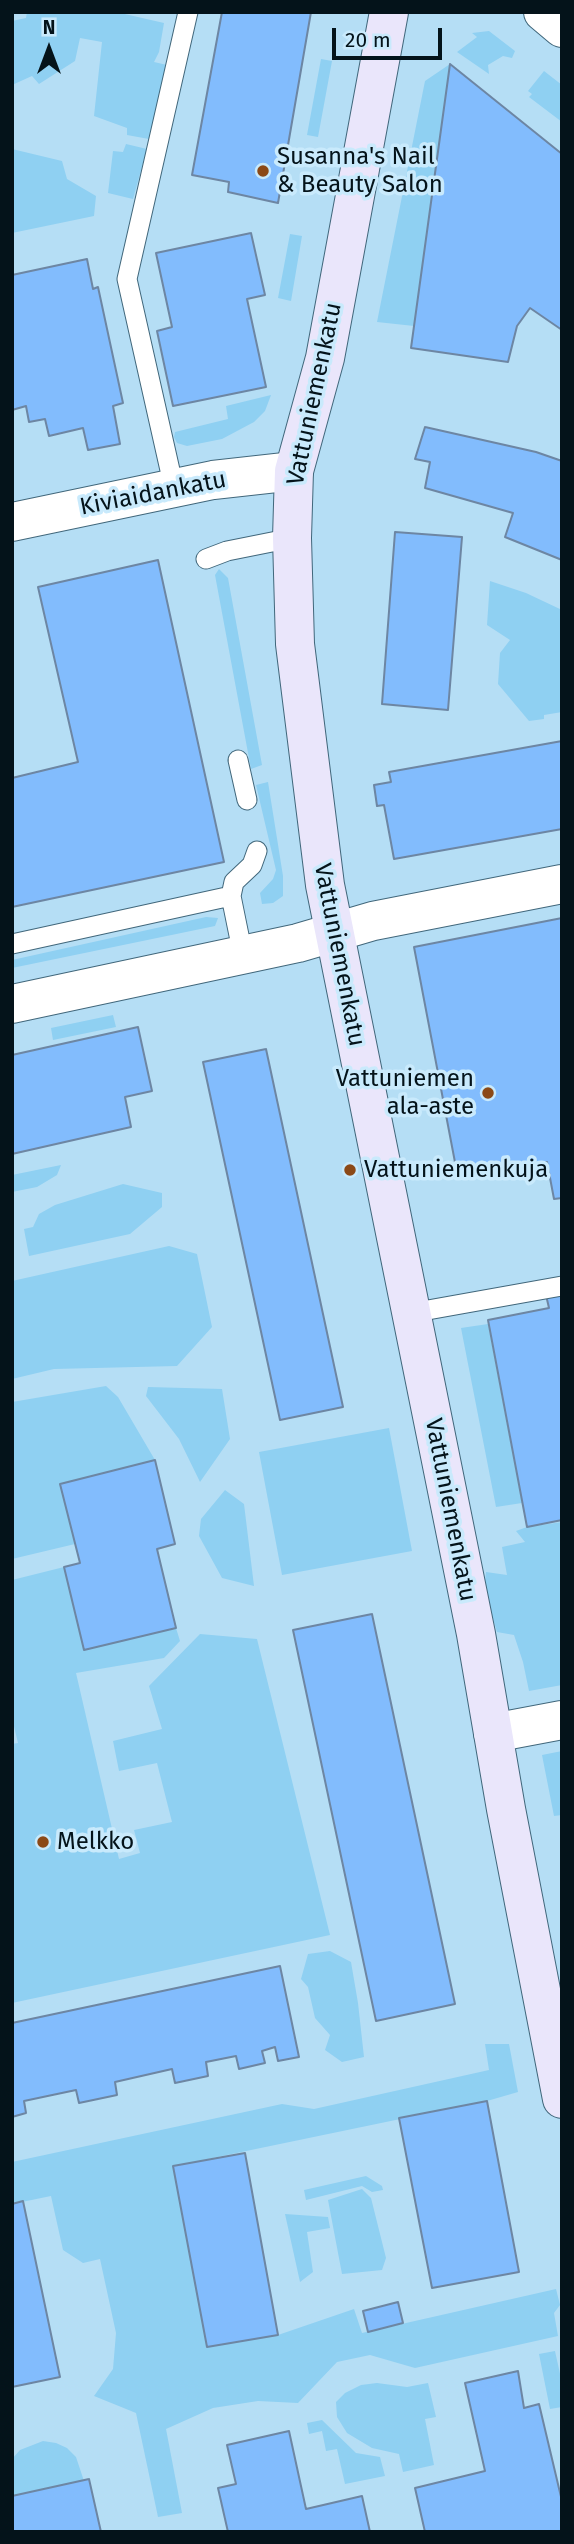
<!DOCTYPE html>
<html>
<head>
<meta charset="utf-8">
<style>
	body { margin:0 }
	#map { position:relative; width:574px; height:2544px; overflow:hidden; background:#b5def5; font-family:"Fira Sans",sans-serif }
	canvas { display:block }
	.frame { position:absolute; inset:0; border:14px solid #04131a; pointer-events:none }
	.north { position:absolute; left:14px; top:14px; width:70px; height:70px; -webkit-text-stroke:5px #c9eafc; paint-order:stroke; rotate:0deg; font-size:19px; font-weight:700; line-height:28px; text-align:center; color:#04131a }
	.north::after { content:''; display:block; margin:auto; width:24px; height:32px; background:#04131a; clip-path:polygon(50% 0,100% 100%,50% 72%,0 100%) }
	.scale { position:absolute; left:332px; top:28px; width:110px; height:32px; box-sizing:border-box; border:4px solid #04131a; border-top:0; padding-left:9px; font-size:21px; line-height:24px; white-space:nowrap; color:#04131a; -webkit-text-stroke:5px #c9eafc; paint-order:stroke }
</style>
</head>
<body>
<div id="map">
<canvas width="574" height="2544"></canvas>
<div class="frame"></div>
<div class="north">N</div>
<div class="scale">20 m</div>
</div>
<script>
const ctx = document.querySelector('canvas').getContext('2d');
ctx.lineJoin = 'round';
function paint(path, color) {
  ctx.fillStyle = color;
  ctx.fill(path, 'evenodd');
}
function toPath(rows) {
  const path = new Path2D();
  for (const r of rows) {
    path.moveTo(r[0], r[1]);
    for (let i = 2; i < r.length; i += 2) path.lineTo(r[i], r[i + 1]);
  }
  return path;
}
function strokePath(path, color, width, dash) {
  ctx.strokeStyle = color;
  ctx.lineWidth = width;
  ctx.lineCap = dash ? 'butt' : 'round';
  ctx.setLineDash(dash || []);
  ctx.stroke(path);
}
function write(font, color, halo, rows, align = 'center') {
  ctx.font = font + ' "Fira Sans",sans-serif';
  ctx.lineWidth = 7;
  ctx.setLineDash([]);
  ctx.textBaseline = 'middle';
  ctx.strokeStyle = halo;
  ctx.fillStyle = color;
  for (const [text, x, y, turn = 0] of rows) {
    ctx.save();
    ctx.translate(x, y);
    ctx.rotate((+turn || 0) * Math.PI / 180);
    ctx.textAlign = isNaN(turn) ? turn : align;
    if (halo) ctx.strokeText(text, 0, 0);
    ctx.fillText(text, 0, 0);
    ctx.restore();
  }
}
paint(toPath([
	[27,12,116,12,164,23,159,52,154,62,167,65,149,139,127,135,127,128,94,116,102,42,80,38,75,61,39,84,32,76,12,85,12,21,26,18],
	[489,31,515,51,512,58,503,56,488,65,489,74,457,52,477,37,472,33],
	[321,59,332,61,318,137,307,135],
	[450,64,414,326,377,322,425,81],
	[544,71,562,85,562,122,529,97,532,94,528,91],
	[126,144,147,149,133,199,108,193,113,151,123,152],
	[12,149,62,161,67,179,96,196,94,216,12,233],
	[290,234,302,236,291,301,278,298],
	[271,395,265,411,254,422,222,439,187,446,177,443,174,437,175,432,228,419,226,406],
	[219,569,228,578,262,765,251,769,215,575],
	[490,581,526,593,562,610,562,712,544,715,544,719,529,721,498,684,500,653,510,640,487,625],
	[268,782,283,876,283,896,273,903,262,904,260,893,273,879,276,870,256,785],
	[206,917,218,918,215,926,12,968,12,960],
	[113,1015,116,1027,53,1040,51,1028],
	[61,1165,57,1175,37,1187,12,1192,12,1175],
	[123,1184,162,1193,162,1207,130,1234,29,1256,24,1229,33,1227,39,1214,55,1205],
	[169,1246,197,1254,212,1327,177,1366,54,1369,12,1379,12,1281],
	[488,1324,522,1503,496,1507,461,1328],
	[106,1386,118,1397,155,1460,61,1484,75,1544,12,1559,12,1402],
	[148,1387,222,1389,230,1439,200,1482,179,1439,146,1396],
	[389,1428,412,1551,282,1575,259,1452],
	[225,1490,244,1504,254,1586,222,1578,199,1536,201,1519],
	[562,1522,562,1685,529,1691,523,1662,514,1635,497,1632,492,1615,483,1602,486,1572,507,1575,502,1547,525,1542,516,1531,527,1527],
	[64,1567,84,1650,176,1628,180,1641,164,1658,76,1673,119,1859,140,1853,134,1830,172,1822,157,1763,119,1771,113,1741,162,1729,149,1686,200,1634,257,1639,330,1935,12,2003,12,1744,18,1743,12,1718,12,1580],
	[562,1751,562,1815,554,1816,542,1755],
	[330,1951,351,1962,358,2003,364,2057,342,2062,325,2050,330,2035,315,2018,308,1987,301,1979,308,1954],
	[485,2044,509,2044,518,2092,487,2101,174,2166,207,2347,278,2335,354,2309,362,2333,556,2289,560,2305,554,2313,558,2336,415,2368,370,2355,337,2362,298,2403,258,2401,213,2408,166,2429,182,2513,158,2517,136,2413,94,2396,113,2369,116,2333,100,2259,83,2263,63,2250,51,2196,12,2204,12,2162,282,2104,314,2109,489,2070],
	[366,2176,382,2186,383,2190,372,2192,362,2186,306,2200,304,2190],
	[362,2189,371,2198,386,2258,382,2270,342,2274,328,2200],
	[285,2214,328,2217,330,2228,307,2232,313,2272,300,2282],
	[555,2351,562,2383,562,2407,550,2409,539,2354],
	[377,2383,407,2387,428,2383,436,2417,425,2419,434,2465,403,2472,399,2454,372,2448,347,2433,337,2417,336,2402,345,2393,361,2385],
	[322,2420,356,2453,380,2457,385,2476,345,2484,337,2449,326,2451,322,2431,309,2434,307,2423],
	[43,2441,56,2443,67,2448,76,2457,84,2481,12,2496,12,2459,20,2450]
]), '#8fd0f2');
const building = toPath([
	[222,12,311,12,278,203,228,192,229,182,192,175,222,12],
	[450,64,562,154,562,330,530,308,517,326,508,362,411,348,450,64],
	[251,233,265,295,247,299,266,387,173,406,157,331,172,327,156,253,251,233],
	[87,259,93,289,98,287,123,403,113,406,120,444,88,450,83,428,49,436,45,419,29,422,26,406,12,410,12,275,87,259],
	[425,427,536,452,562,461,562,560,505,537,513,513,425,488,430,462,415,459,425,427],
	[395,532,462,537,448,710,382,704,395,532],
	[158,560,224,862,12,907,12,778,78,762,38,587,158,560],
	[562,741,562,829,394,859,384,805,377,806,374,785,391,782,389,772,562,741],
	[562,918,562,1198,554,1199,547,1162,458,1178,414,947,562,918],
	[138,1027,152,1091,125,1097,131,1127,12,1154,12,1055,138,1027],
	[266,1049,343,1407,280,1420,203,1062,266,1049],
	[562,1292,562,1520,527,1527,488,1320,549,1308,546,1295,562,1292],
	[155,1460,175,1544,157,1549,176,1628,84,1650,64,1567,80,1563,60,1484,155,1460],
	[372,1614,455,2004,376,2021,293,1630,372,1614],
	[280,1966,299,2057,278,2061,275,2047,262,2051,265,2063,239,2069,236,2056,206,2062,208,2076,175,2083,172,2069,115,2082,117,2095,79,2103,76,2090,24,2101,26,2113,12,2117,12,2023,280,1966],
	[487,2101,519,2272,432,2288,399,2118,487,2101],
	[245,2153,278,2335,207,2347,173,2166,245,2153],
	[23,2201,60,2377,12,2387,12,2204,23,2201],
	[398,2302,403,2323,368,2332,363,2311,398,2302],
	[518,2371,524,2408,539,2404,562,2501,562,2532,425,2532,415,2488,485,2471,465,2383,518,2371],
	[289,2431,306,2509,362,2496,370,2532,228,2532,218,2488,236,2484,227,2445,289,2431],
	[89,2479,101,2532,12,2532,12,2496,89,2479]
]);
paint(building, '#82bcfd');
strokePath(building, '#6d86a3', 2);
const lane = toPath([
	[174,488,127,279,188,12],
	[206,559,227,551,292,538],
	[238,760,247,800],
	[12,944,231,896],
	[243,955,231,896,234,882,252,865,257,851],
	[411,1313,562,1286]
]);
const street = toPath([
	[543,12,562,28],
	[12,522,213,480,294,471],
	[12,1004,298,943,373,921,562,884],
	[493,1733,562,1720]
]);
const secondary = toPath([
	[389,12,325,358,294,471,292,538,295,644,325,885,476,1634,506,1809,562,2099]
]);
strokePath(lane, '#41677b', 21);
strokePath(street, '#41677b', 40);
strokePath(secondary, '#41677b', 40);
strokePath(lane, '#fff', 19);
strokePath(street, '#fff', 38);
strokePath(secondary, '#eae6fb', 38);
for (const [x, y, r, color] of [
	[263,171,7,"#8b4917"],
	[488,1093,7,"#8b4917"],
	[350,1170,7,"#8b4917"],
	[43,1842,7,"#8b4917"]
]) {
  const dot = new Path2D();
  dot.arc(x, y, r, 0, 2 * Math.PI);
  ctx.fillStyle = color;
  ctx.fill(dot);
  strokePath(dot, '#c9eafc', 2.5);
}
write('24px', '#04131a', '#c9eafc', [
	["Susanna's Nail",277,157],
	["& Beauty Salon",277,185],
	["Vattuniemen",474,1079,"right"],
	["ala-aste",474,1107,"right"],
	["Vattuniemenkuja",364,1170],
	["Melkko",57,1842]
], 'left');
write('24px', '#04131a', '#c9eafc', [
	["Vattuniemenkatu",315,394,-78],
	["Kiviaidankatu",153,494,-11],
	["Vattuniemenkatu",339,955,79],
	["Vattuniemenkatu",450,1510,79]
]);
</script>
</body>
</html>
